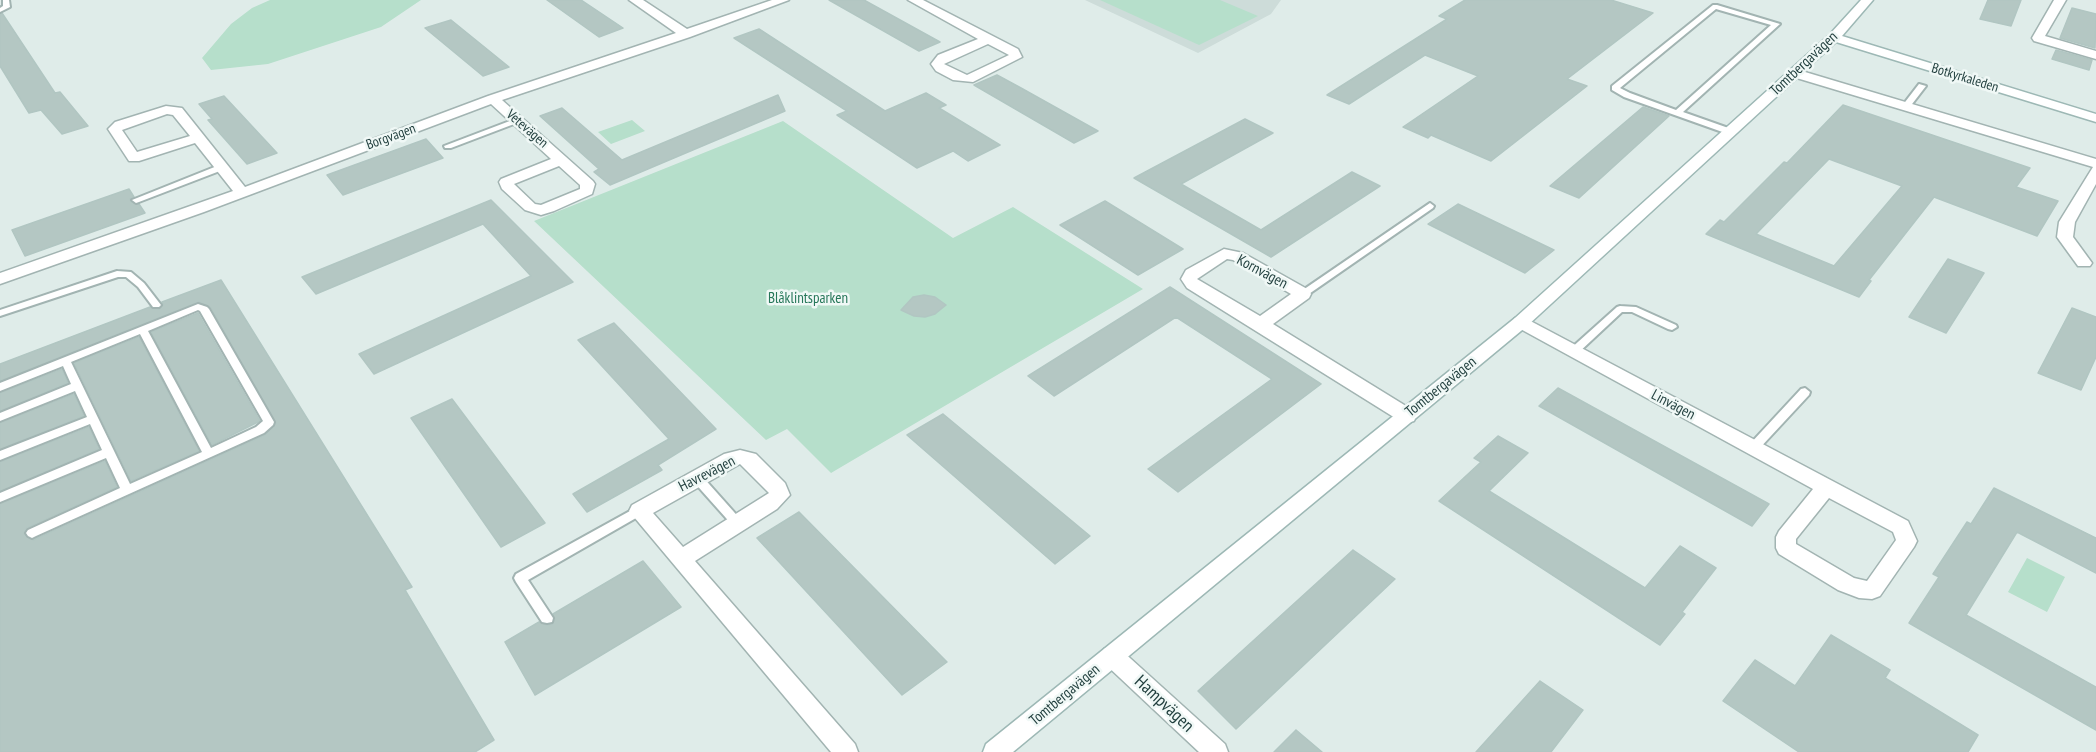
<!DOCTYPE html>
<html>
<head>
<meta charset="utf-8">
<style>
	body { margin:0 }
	canvas { display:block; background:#dfece9 }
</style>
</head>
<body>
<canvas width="2096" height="752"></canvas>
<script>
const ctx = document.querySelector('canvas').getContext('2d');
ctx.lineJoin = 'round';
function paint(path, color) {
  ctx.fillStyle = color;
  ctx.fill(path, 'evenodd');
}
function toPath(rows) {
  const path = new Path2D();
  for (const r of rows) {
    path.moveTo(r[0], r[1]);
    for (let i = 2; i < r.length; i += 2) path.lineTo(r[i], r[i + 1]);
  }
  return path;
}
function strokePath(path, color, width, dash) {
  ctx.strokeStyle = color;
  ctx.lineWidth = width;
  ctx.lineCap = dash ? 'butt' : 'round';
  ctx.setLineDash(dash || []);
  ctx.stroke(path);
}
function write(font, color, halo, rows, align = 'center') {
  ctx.font = font + ' "PT Sans Narrow",sans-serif';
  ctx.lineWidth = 5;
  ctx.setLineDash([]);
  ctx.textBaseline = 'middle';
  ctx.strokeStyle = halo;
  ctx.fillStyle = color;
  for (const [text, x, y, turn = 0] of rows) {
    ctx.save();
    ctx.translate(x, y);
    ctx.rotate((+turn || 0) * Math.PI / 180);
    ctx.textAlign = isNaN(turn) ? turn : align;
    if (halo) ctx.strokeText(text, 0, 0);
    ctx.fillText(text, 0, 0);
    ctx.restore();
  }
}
paint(toPath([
	[1085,0,1281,0,1271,14,1198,53]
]), '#cddcd9');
paint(toPath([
	[270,0,421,0,381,27,268,64,211,70,202,58,231,24,252,8],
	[1100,0,1220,0,1258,16,1199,45],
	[632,120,645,131,611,144,598,132],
	[783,121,953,238,1013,207,1143,289,831,473,787,429,766,440,534,221],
	[2027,558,2065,577,2047,612,2008,592]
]), '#b6dfcb');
const building = toPath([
	[547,0,581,0,623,28,599,37,547,0],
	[829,0,864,0,940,42,919,51,829,0],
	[1465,0,1611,0,1653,13,1567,79,1587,86,1491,161,1431,135,1428,138,1403,127,1478,76,1425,55,1349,104,1327,95,1447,19,1439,16,1465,0],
	[1988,0,2021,0,2011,26,1980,19,1988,0],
	[2072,8,2096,14,2095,48,2060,38,2072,8],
	[2,13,55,93,60,92,88,126,62,134,41,110,29,113,0,66,0,14,2,13],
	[451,20,509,67,483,76,425,28,451,20],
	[759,29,885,111,926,93,946,105,939,108,1000,145,968,161,953,151,917,168,837,115,847,111,734,38,759,29],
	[2056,50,2092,60,2089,70,2052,59,2056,50],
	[997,75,1021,88,1098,131,1074,143,974,85,997,75],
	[778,95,785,111,610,185,594,172,599,169,540,116,562,108,622,160,778,95],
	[224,96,277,153,247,164,208,120,212,119,199,104,224,96],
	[1843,105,2030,168,2016,187,2058,201,2037,236,1934,197,1869,280,1871,281,1859,297,1706,234,1720,220,1724,222,1784,162,1787,163,1843,105],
	[1829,159,1902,186,1834,266,1756,234,1829,159],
	[1643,107,1669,116,1579,198,1550,186,1643,107],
	[1245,119,1273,133,1181,184,1261,230,1352,172,1380,186,1271,257,1134,178,1245,119],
	[426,139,443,158,343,195,327,175,426,139],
	[129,189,134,197,130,199,131,202,139,204,145,213,25,256,12,230,129,189],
	[491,200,573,282,374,374,359,354,531,276,483,224,316,294,302,277,491,200],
	[1105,201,1183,249,1138,275,1060,225,1105,201],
	[1458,204,1554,250,1525,273,1428,224,1458,204],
	[1948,259,1984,273,1946,333,1909,317,1948,259],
	[221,280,412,587,405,590,494,740,475,752,0,752,0,504,105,461,117,487,27,528,24,534,33,540,265,435,276,423,211,308,199,302,0,381,0,364,150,307,159,309,163,305,162,302,221,280],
	[1170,287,1321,384,1178,492,1148,469,1272,379,1176,317,1054,396,1028,376,1170,287],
	[924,295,935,297,946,305,935,314,925,317,914,316,901,310,913,297,924,295],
	[2072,308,2096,317,2096,357,2081,390,2038,373,2072,308],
	[198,313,260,421,212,445,151,332,198,313],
	[614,323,716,429,658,465,662,470,587,512,573,494,669,439,578,340,614,323],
	[139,337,199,451,131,481,74,363,139,337],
	[62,369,68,383,0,411,0,393,62,369],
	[1558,388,1769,504,1752,526,1539,406,1558,388],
	[74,394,84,416,0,449,0,423,74,394],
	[452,399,545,523,501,547,411,418,452,399],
	[943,414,1090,536,1055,564,907,435,943,414],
	[89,427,99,449,0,491,0,462,89,427],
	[1498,436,1528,453,1489,491,1645,588,1680,546,1716,568,1682,612,1685,614,1660,645,1439,501,1481,462,1474,458,1498,436],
	[1994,488,2096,538,2096,573,2017,532,1966,615,2096,687,2096,730,1909,623,1939,577,1933,574,1967,522,1971,524,1994,488],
	[799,512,947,662,902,695,757,538,799,512],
	[1353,550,1395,579,1236,729,1198,691,1353,550],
	[643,561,681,607,535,695,505,642,539,622,547,625,552,624,555,619,553,614,643,561],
	[1831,635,1890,670,1885,678,1978,735,1968,752,1799,752,1723,701,1755,660,1795,686,1831,635],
	[1540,681,1583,710,1551,752,1476,752,1540,681],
	[1296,730,1322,752,1274,752,1296,730]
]);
paint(building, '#b4c7c3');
strokePath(building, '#b1c6c2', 1.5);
const lane = toPath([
	[3,0,9,0,10,7,0,12,0,8,3,6,3,0],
	[1713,5,1717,5,1780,24,1683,112,1734,130,1734,134,1728,134,1624,97,1612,90,1612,86,1713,5],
	[1716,9,1771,25,1676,110,1630,93,1620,88,1716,9],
	[1919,84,1926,86,1909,108,1903,108,1902,106,1919,84],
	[515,119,518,119,522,121,451,148,445,148,444,146,515,119],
	[222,164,226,167,225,169,139,202,136,203,132,200,222,164],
	[1430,203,1434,206,1433,208,1306,296,1300,296,1298,294,1300,292,1430,203],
	[117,271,131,272,144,283,161,305,159,307,153,307,138,287,126,277,118,277,0,316,0,310,117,271],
	[198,304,207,307,209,309,274,422,273,425,264,433,36,536,32,538,28,536,26,533,28,530,120,488,106,458,0,502,0,493,102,450,90,424,0,460,0,451,87,417,75,391,0,421,0,413,71,384,63,366,0,391,0,383,198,304],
	[198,310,200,311,263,421,256,427,211,448,148,331,198,310],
	[140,334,202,452,130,484,71,362,140,334],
	[1620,306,1636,307,1676,325,1677,327,1672,330,1668,329,1632,312,1622,312,1577,354,1569,354,1568,352,1569,350,1617,307,1620,306],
	[1805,388,1810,392,1809,395,1757,451,1749,451,1747,448,1749,445,1801,389,1805,388],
	[697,474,701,475,742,521,744,524,742,527,738,529,734,527,693,481,691,478,693,475,697,474],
	[639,506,643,508,645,511,643,514,528,580,553,618,552,622,547,623,542,622,516,582,514,578,516,574,639,506]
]);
const street = toPath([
	[629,0,643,0,687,29,772,0,789,0,690,37,502,100,593,181,595,184,592,194,554,211,541,215,525,210,502,189,499,182,501,179,551,159,491,104,204,212,0,284,0,273,233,191,195,143,139,161,129,161,108,129,115,122,166,106,182,108,245,187,488,96,676,33,629,0],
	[167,114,173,115,190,136,137,152,122,130,167,114],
	[559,166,580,185,580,189,541,205,535,204,514,184,559,166],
	[908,0,923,0,1018,49,1022,57,973,82,953,80,936,71,931,64,938,55,978,39,908,0],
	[988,44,1009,55,967,75,944,64,988,44],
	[2054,0,2066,0,2045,36,2096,51,2096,59,2034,41,2032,38,2054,0],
	[1795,69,2096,159,2096,184,2075,222,2073,237,2092,263,2090,266,2078,266,2057,237,2059,222,2093,167,1790,76,1789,73,1795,69],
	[1224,249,1243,253,1309,290,1311,294,1309,298,1273,324,1414,411,1416,416,1414,421,1407,423,1400,421,1187,288,1181,279,1186,270,1224,249],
	[1227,259,1233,260,1291,294,1260,316,1197,279,1227,259],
	[1521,316,1908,521,1917,541,1914,547,1880,596,1872,599,1859,598,1838,590,1779,554,1776,548,1776,537,1779,531,1813,489,1515,326,1512,322,1515,318,1521,316],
	[1829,498,1893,532,1896,540,1867,581,1854,578,1796,544,1796,539,1829,498],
	[740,450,756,454,785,483,790,495,777,509,695,561,855,744,858,752,831,752,629,511,632,505,724,454,740,450],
	[740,464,769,493,683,547,653,513,740,464],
	[1112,646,1120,649,1225,744,1228,752,1199,752,1104,663,1101,656,1104,649,1112,646]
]);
const secondary = toPath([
	[1861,0,1873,0,1842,36,2096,114,2096,122,1836,42,1527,326,1013,752,983,752,986,744,1515,318,1830,34,1861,0]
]);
strokePath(lane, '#a2b4b2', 4);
strokePath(street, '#a2b4b2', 3);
strokePath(secondary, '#9db8b5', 3);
paint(lane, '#fff');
paint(street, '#fff');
paint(secondary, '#fff');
write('14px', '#1f3d3c', '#f0f8f6', [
	["Botkyrkaleden",1965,78,17],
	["Vetevägen",527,129,41],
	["Borgvägen",391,137,-20]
]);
write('15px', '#1f3d3c', '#f0f8f6', [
	["Tomtbergavägen",1804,64,-43],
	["Kornvägen",1262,272,28],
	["Tomtbergavägen",1441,387,-39],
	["Linvägen",1673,405,28],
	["Havrevägen",707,474,-27],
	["Tomtbergavägen",1065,695,-40]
]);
write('15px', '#267759', '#f0f8f6', [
	["Blåklintsparken",808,299]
]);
write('18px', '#1f3d3c', '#f0f8f6', [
	["Hampvägen",1164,704,43]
]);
</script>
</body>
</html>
